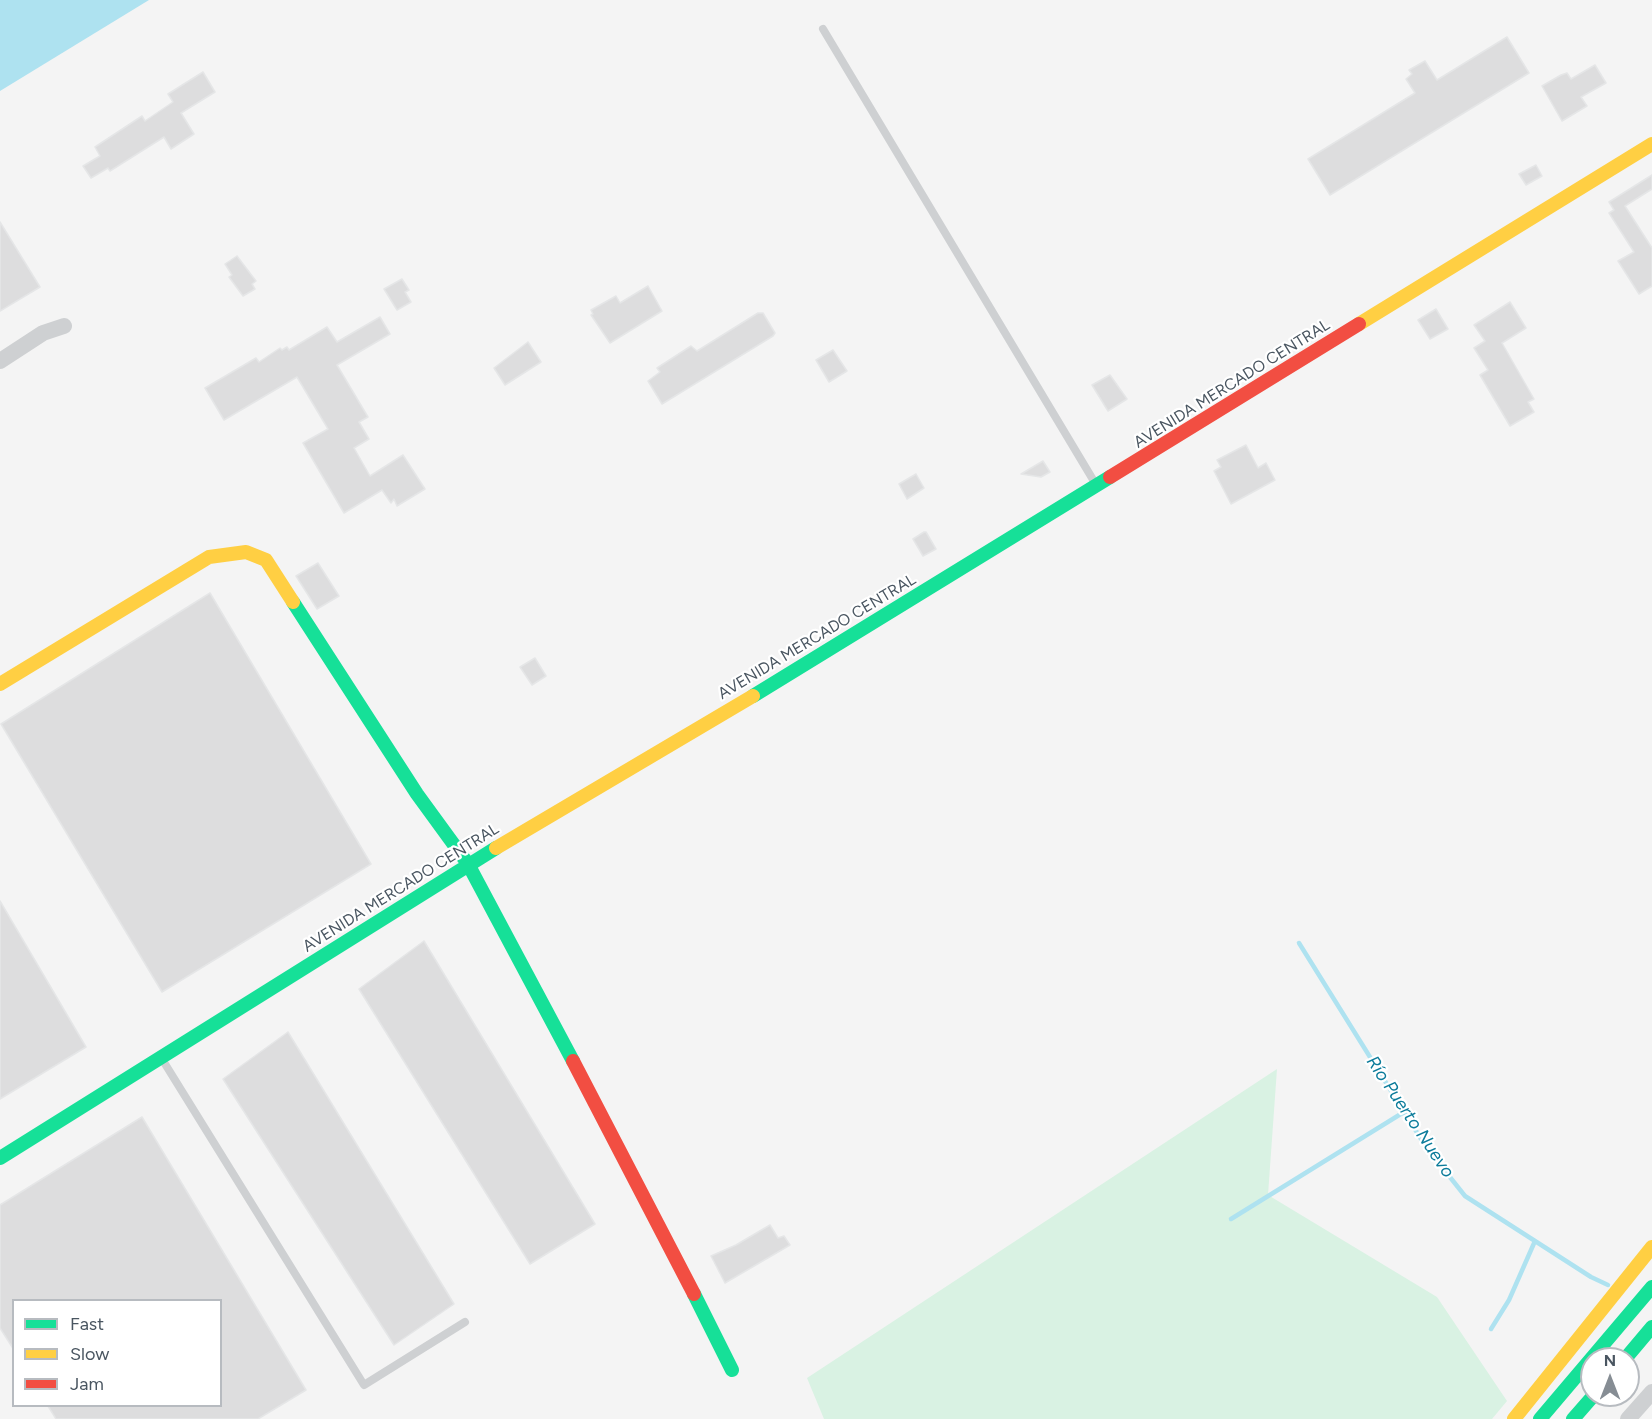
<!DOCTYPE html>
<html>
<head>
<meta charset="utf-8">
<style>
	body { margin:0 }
	#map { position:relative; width:1652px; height:1419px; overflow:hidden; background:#f4f4f4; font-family:Figtree,sans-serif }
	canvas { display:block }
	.legend { position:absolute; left:12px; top:1299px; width:210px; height:108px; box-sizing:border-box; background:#fff; border:2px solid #b7bbc0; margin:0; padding:8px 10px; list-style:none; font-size:18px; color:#4a5661 }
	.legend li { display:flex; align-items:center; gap:12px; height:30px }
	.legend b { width:30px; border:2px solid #b7bbc0 }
	.north { position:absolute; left:1580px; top:1347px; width:60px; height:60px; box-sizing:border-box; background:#fff; border:2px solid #b7bbc0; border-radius:50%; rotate:0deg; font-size:16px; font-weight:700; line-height:24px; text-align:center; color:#4a5661 }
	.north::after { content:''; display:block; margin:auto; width:21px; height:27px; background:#868d94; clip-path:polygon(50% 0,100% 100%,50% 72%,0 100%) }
</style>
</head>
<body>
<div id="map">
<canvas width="1652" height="1419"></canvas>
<ul class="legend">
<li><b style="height:8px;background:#16e098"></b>Fast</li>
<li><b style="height:8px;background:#ffcf43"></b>Slow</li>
<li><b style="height:8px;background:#f24e42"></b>Jam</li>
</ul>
<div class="north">N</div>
</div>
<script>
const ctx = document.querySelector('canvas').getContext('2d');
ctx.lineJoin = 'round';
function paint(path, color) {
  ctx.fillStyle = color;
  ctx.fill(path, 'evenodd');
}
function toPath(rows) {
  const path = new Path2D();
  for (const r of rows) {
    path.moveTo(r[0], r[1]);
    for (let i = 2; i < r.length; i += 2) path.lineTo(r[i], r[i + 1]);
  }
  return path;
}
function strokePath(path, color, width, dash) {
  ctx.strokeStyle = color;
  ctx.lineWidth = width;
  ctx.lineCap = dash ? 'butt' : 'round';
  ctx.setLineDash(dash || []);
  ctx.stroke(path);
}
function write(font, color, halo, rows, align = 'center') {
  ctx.font = font + ' Figtree,sans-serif';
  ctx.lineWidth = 4.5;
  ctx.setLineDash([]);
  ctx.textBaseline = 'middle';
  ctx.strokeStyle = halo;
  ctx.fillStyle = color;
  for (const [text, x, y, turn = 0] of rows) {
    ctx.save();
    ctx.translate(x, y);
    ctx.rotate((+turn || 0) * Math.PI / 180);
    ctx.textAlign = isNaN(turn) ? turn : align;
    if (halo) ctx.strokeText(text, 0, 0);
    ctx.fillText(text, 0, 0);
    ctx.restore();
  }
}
paint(toPath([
	[1277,1069,1268,1195,1437,1297,1507,1401,1492,1419,824,1419,807,1378]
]), '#d9f2e3');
paint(toPath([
	[0,0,149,0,0,91]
]), '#aee2f0');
strokePath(toPath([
	[1299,943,1426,1147,1465,1196,1591,1277,1608,1285],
	[1231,1219,1404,1112],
	[1491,1329,1509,1300,1535,1241]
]), '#aee2f0', 4.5);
const building = toPath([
	[1507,37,1529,73,1330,195,1308,159,1415,93,1406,79,1412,74,1409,70,1425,61,1437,80,1507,37],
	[1595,65,1606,83,1581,97,1587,106,1562,121,1542,86,1561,75,1567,73,1571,79,1595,65],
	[203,72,215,92,181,113,194,134,171,149,164,137,110,171,108,168,91,178,83,166,100,156,95,147,142,116,145,121,173,102,168,94,203,72],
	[1536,165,1542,176,1526,185,1519,174,1536,165],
	[1652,175,1652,189,1625,206,1652,248,1652,286,1639,294,1618,261,1634,252,1609,213,1614,210,1609,202,1652,175],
	[0,222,40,287,0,311,0,222],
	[237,256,256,281,252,284,255,289,243,296,229,277,232,275,225,264,237,256],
	[402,279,409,290,405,292,411,302,397,310,384,289,402,279],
	[648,286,662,311,610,343,591,315,593,314,591,310,616,296,620,303,648,286],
	[1510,302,1526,328,1502,343,1534,399,1528,402,1534,412,1510,426,1480,375,1488,370,1474,348,1485,341,1474,325,1510,302],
	[1436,309,1448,329,1430,339,1418,320,1436,309],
	[758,313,763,313,775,333,773,336,662,404,648,381,660,372,657,368,691,346,697,351,758,313],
	[380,317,390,334,337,365,368,417,359,422,369,439,354,448,370,476,403,455,425,489,397,506,394,499,391,503,382,490,344,513,303,443,328,429,297,377,224,420,205,388,256,358,259,362,280,348,282,350,287,347,289,350,327,327,337,342,380,317],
	[528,342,541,362,505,385,494,368,528,342],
	[833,350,847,371,829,382,816,360,833,350],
	[1110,375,1127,399,1108,411,1092,385,1110,375],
	[1246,445,1258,468,1266,463,1275,480,1231,504,1214,471,1221,467,1217,460,1246,445],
	[1043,461,1050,472,1041,477,1021,474,1043,461],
	[916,474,924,488,907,499,899,484,916,474],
	[924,532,926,532,936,549,923,556,913,539,924,532],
	[318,563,339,596,317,609,296,576,318,563],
	[210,593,371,864,162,992,1,724,210,593],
	[535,658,546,676,532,685,520,667,535,658],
	[0,901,86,1047,0,1099,0,901],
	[424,941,595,1224,530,1264,359,989,424,941],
	[288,1032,454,1304,394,1345,223,1079,288,1032],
	[142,1117,306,1390,258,1419,56,1419,48,1406,220,1406,220,1300,14,1300,14,1350,0,1328,0,1205,142,1117],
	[770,1225,778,1238,784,1236,790,1245,725,1283,711,1256,736,1245,770,1225]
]);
paint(building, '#ddddde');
strokePath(building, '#e5e6e7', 1.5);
strokePath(toPath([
	[823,29,1095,483],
	[162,1059,364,1385,465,1322]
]), '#ced0d2', 8);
strokePath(toPath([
	[0,361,43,333,64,326],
	[1628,1419,1652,1392]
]), '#ced0d2', 16);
strokePath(toPath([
	[293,602,417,794,468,864,573,1061],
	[753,696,1110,477],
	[0,1158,496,848],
	[694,1294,732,1370],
	[1625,1359,1652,1327],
	[1540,1419,1652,1287],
	[1573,1419,1594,1395]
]), '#16e098', 14);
strokePath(toPath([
	[1359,324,1652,144],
	[0,684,209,557,246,552,266,560,293,602],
	[496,848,753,696],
	[1514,1419,1652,1247]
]), '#ffcf43', 14);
strokePath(toPath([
	[1110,477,1359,324],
	[573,1061,694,1294]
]), '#f24e42', 14);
write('16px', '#4a5661', '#fff', [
	["AVENIDA MERCADO CENTRAL",1232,384,-32],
	["AVENIDA MERCADO CENTRAL",817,637,-31],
	["AVENIDA MERCADO CENTRAL",401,888,-32]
]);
write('italic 18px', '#0c7c9b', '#fff', [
	["Río Puerto Nuevo",1410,1117,56]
]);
</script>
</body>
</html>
